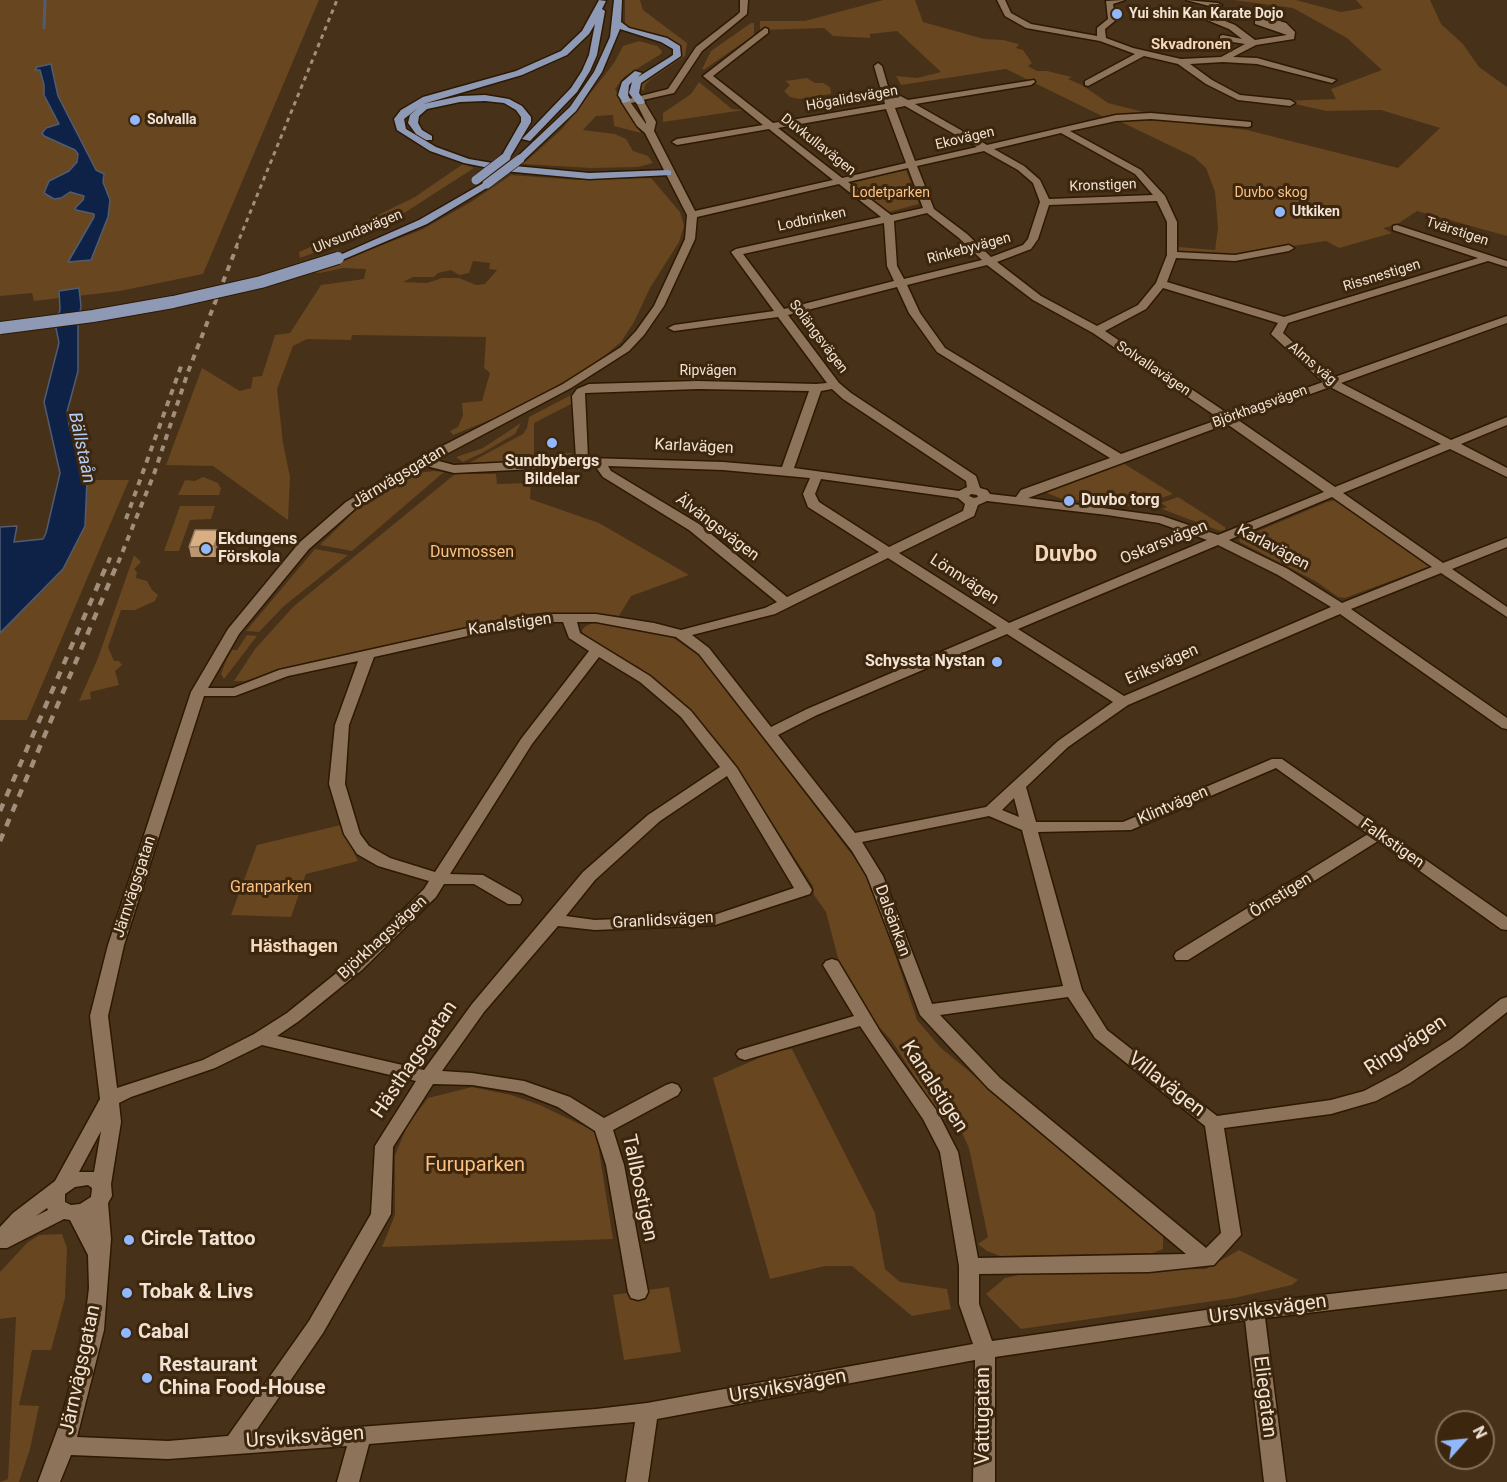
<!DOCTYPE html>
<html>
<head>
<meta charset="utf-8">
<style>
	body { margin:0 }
	#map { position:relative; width:1507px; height:1482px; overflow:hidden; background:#473119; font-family:Roboto,sans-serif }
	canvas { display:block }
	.north { position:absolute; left:1435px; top:1410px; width:60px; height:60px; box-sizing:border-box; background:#3c270e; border:2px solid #84725d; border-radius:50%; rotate:63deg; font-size:16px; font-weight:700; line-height:24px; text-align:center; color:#f1e2d4 }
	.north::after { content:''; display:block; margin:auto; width:21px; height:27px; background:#91b8fd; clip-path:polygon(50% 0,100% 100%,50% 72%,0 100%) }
</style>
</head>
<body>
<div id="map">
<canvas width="1507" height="1482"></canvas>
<div class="north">N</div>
</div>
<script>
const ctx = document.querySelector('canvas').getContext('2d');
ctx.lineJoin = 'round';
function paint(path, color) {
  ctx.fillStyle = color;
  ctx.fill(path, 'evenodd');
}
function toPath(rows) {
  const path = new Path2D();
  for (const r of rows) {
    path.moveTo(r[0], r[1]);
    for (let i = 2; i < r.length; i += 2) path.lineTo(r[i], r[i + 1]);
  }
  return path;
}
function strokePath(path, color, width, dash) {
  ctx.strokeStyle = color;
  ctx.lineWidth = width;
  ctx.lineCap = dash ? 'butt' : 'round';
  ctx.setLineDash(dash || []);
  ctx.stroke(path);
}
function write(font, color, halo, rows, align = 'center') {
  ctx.font = font + ' Roboto,sans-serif';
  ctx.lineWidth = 6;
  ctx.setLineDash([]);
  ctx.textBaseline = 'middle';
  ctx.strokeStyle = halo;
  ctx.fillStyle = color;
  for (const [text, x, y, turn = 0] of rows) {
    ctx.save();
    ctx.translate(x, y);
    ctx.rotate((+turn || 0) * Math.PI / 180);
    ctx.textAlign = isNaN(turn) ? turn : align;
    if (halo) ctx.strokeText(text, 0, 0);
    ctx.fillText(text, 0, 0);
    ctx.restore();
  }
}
paint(toPath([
	[0,0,319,0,203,274,120,291,34,301,32,293,0,296],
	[625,0,640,0,643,10,687,43,685,56,651,79,645,85,644,91,640,88,644,81,671,64,678,58,681,51,680,48,628,28,625,25],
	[883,0,915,0,923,22,984,39,1003,40,1019,44,1016,48,1023,50,1032,63,1028,66,1037,71,1047,71,1072,77,1068,79,1082,85,1108,103,1151,114,1106,118,1006,69,901,85,896,76,917,78,941,72,897,31,870,34,870,38,833,36,824,28,760,30,760,21,805,21],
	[1233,0,1296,0,1341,12,1363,8,1356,0,1430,0,1441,24,1463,44,1479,67,1507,87,1507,236,1417,211,1396,225,1383,228,1392,233,1339,248,1326,241,1232,255,1177,253,1179,247,1215,250,1218,228,1215,192,1206,168,1194,157,1119,121,1151,119,1247,130,1398,168,1440,128,1381,110,1326,111,1282,101,1336,99,1331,89,1382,70,1347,38,1293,8],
	[751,23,754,23,754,35,705,69,702,69,711,51],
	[639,41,657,46,662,51,661,54,624,77,615,89,641,133,614,126,613,115,596,116,583,130,615,134,626,139,633,151,648,156,653,163,638,167,591,168,523,164,562,129,614,63,623,46],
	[807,78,815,83,823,83,830,87,831,94,799,99,790,97,784,91,790,85,785,81],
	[699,82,732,109,744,110,663,122,663,113,691,94],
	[463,164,474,168,398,217,349,240,300,258,299,252,333,237,415,197],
	[906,170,919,204,885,213,847,184],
	[511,175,578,180,651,178,680,212,684,226,679,242,650,288,634,322,621,342,596,363,517,409,453,435,450,431,458,427,463,415,462,403,482,401,490,373,484,368,486,337,352,335,351,340,307,339,293,346,277,389,283,443,290,477,288,520,213,466,166,465,202,368,240,391,251,388,253,377,262,376,275,335,290,333,321,285,364,279,366,269,343,268,320,273,311,272,421,230,471,202],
	[473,261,490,263,489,269,497,270,485,284,476,285,459,278,442,278,427,283,403,282,413,277,434,277,438,273,451,270,459,275,469,273],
	[573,394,571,404,534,423,534,455,573,453,569,458,467,464,523,434,527,428,529,417],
	[521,423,515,434,482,453,463,462,456,457,483,448],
	[1123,463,1173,494,1156,500,1144,492,1124,499,1135,507,1062,499,1044,492],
	[434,471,444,472,352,551,320,545,361,505,406,478,417,473],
	[455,474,496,474,497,484,531,483,530,499,599,523,689,575,631,596,619,616,552,614,505,619,305,663,245,681,234,681,255,649,294,606],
	[203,477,218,483,221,489,219,495,178,495,185,480,195,481],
	[87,480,129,480,27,720,0,720,0,633,63,569,85,526],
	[1178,497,1225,527,1225,530,1220,531,1162,509,1167,507,1161,503],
	[1336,500,1431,566,1345,598,1338,597,1317,582,1240,542,1239,539,1327,502],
	[180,506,215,506,211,519,190,520,179,551,164,551],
	[315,549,348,555,284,606,259,632,246,631],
	[134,555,141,562,134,569,137,572,136,578,147,581,152,590,158,595,155,601,135,610,121,610,108,647,114,661,119,661,122,665,115,671,119,685,90,692,91,699,79,701,98,658],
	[595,622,668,634,702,658,869,877,917,1020,940,1047,1163,1234,1163,1249,1153,1253,1000,1256,987,1251,978,1244,988,1237,969,1148,955,1118,942,1119,892,1041,877,1025,873,1024,840,966,826,912,814,895,813,886,727,753,685,705,640,668,583,636,582,630,586,626],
	[247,635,257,636,224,679,221,674,226,661,232,650,237,650],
	[341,825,358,861,306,874,291,917,231,915,257,845],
	[792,1049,875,1213,885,1269,900,1282,947,1289,951,1309,912,1316,852,1266,825,1266,770,1279,713,1078,775,1051],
	[472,1087,511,1095,540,1105,596,1132,613,1239,382,1247,395,1215,395,1155,408,1124,428,1098],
	[62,1234,67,1248,65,1298,51,1350,32,1350,19,1405,39,1406,30,1449,19,1482,0,1482,8,1479,16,1317,0,1319,0,1272,27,1243,39,1235],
	[1239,1250,1298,1280,1292,1285,1234,1298,1021,1329,986,1294,1005,1278,1040,1270,1206,1269],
	[669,1287,681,1352,624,1360,613,1295]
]), '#674620');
const water = toPath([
	[51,64,58,96,96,170,104,174,103,182,110,200,108,217,91,260,68,262,94,217,94,214,76,210,75,208,83,200,84,196,70,192,61,198,54,199,44,193,49,181,69,171,77,162,78,154,75,150,44,136,42,133,46,128,59,124,44,95,44,85,40,70,35,70,37,67,51,64],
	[79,288,81,306,78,325,78,371,67,412,70,430,81,456,87,480,85,526,63,569,0,633,0,527,17,526,14,542,43,539,46,533,60,473,44,402,59,343,56,328,60,309,59,291,79,288]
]);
paint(water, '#0e2247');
strokePath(water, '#525c71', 1.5);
strokePath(toPath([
	[44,28,45,0]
]), '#525c71', 3);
const minor = toPath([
	[740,0,748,0,747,14,702,51,674,93,643,100,656,122,654,131,695,211,833,180,769,129,677,145,672,142,677,139,763,125,703,76,765,28,768,29,768,33,713,76,773,123,885,104,874,66,878,63,882,66,889,90,908,100,1034,80,1035,82,1031,85,915,104,987,145,1116,115,1151,113,1251,122,1251,126,1248,127,1151,119,1116,121,1070,131,1141,170,1165,196,1177,222,1177,252,1235,255,1289,245,1294,248,1289,251,1235,261,1176,258,1167,282,1284,317,1478,258,1393,230,1393,226,1397,225,1507,261,1507,267,1488,261,1288,323,1283,333,1332,378,1507,316,1507,323,1341,383,1451,440,1507,417,1507,425,1461,444,1507,468,1507,477,1450,449,1343,493,1443,563,1507,538,1507,547,1452,569,1507,607,1507,617,1441,573,1351,609,1507,718,1507,729,1502,728,1340,614,1128,705,1068,747,1026,787,1036,822,1123,822,1272,759,1282,759,1507,917,1507,930,1501,929,1378,841,1188,960,1176,960,1174,956,1176,952,1368,834,1276,768,1131,830,1038,832,1082,990,1107,1030,1217,1116,1331,1100,1364,1091,1398,1073,1451,1039,1501,999,1507,997,1507,1012,1463,1047,1410,1083,1376,1101,1331,1114,1224,1128,1241,1235,1214,1265,1149,1272,979,1274,979,1304,992,1341,1254,1303,1507,1273,1507,1289,1265,1318,1286,1482,1264,1482,1245,1320,995,1357,995,1482,973,1482,975,1360,657,1419,648,1482,626,1482,635,1422,369,1444,359,1482,337,1482,347,1446,168,1459,71,1455,60,1482,38,1482,62,1417,84,1330,89,1288,88,1255,70,1220,64,1219,7,1248,0,1248,0,1227,13,1213,55,1181,100,1099,90,1016,108,945,191,692,228,629,299,543,346,502,419,458,563,384,621,347,636,331,654,306,685,239,687,215,645,133,637,126,621,101,668,89,696,47,737,15,740,12,740,0],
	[636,102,646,122,646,124,631,103,636,102],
	[905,106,977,147,915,161,895,108,905,106],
	[886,109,906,163,842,178,778,128,886,109],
	[1061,133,1135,174,1153,195,1049,199,1040,180,1024,166,994,149,1061,133],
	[984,151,1018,170,1033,183,1040,202,1028,239,1023,245,991,257,967,234,934,209,917,166,984,151],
	[908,168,923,208,891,215,848,182,908,168],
	[839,184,881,217,736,249,731,252,774,311,674,325,668,328,674,331,778,317,827,383,816,384,698,381,589,384,577,389,572,396,576,459,454,465,435,460,571,388,629,351,644,335,664,306,695,239,697,217,839,184],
	[1157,201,1167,222,1167,255,1156,283,1138,305,1097,326,1041,296,997,262,1031,249,1038,239,1049,205,1157,201],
	[927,213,959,238,982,260,904,279,897,266,894,221,927,213],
	[884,223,887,266,894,281,784,309,743,254,884,223],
	[987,265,1033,300,1093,333,1220,419,1121,454,945,348,920,313,907,285,987,265],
	[897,287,909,313,937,352,1110,458,1021,490,1016,497,990,494,987,490,980,488,976,476,851,393,839,383,788,315,897,287],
	[1163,288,1278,323,1271,334,1273,336,1323,382,1230,415,1105,331,1146,309,1163,288],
	[1330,387,1441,444,1335,487,1238,420,1330,387],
	[698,389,809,391,782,467,723,462,588,458,585,393,698,389],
	[832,389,843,399,966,481,967,487,959,491,794,468,821,391,832,389],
	[1227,424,1324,492,1218,535,1162,516,1028,498,1227,424],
	[426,466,454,473,595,466,603,477,689,530,777,602,765,608,681,630,654,623,596,614,545,614,517,617,279,670,233,688,208,688,239,634,309,549,356,508,426,466],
	[608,466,723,470,810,478,803,494,808,507,879,552,787,597,699,524,611,471,608,466],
	[821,479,958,498,965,504,963,511,889,547,819,502,815,494,821,479],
	[971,494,977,495,978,497,974,498,969,496,971,494],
	[1332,497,1432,567,1342,603,1288,569,1229,540,1332,497],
	[987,501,1107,515,1159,523,1207,540,1009,623,899,553,974,516,978,505,987,501],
	[1218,545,1278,575,1331,607,1124,696,1018,629,1218,545],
	[888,558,997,628,807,709,771,727,709,648,692,635,775,614,888,558],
	[545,622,563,622,569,638,589,651,521,739,435,872,390,858,369,846,360,834,345,784,349,725,374,657,517,625,545,622],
	[577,622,596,622,676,637,699,654,852,851,867,876,920,1015,988,1088,1186,1254,978,1258,958,1152,937,1111,881,1033,838,961,832,959,826,961,823,965,854,1016,739,1050,736,1054,739,1058,745,1060,860,1026,923,1119,940,1152,959,1266,959,1304,973,1344,647,1403,596,1409,253,1435,323,1333,391,1214,393,1147,433,1084,472,1085,522,1093,558,1107,595,1131,606,1165,628,1292,631,1298,638,1300,645,1298,648,1292,624,1165,613,1130,678,1095,681,1090,678,1085,672,1083,666,1085,604,1118,570,1097,524,1081,472,1073,442,1071,484,1012,558,926,595,930,715,925,810,894,812,890,737,768,691,711,650,676,580,633,577,622],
	[1007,634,1113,702,1058,741,986,807,855,833,778,735,817,715,1007,634],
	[599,657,640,682,681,717,720,767,648,815,583,872,472,1004,424,1070,277,1036,299,1021,362,970,436,897,444,884,474,884,508,904,520,904,522,900,520,896,483,875,450,874,532,744,599,657],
	[358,661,335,725,329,784,344,834,357,854,378,866,429,881,424,889,350,962,287,1013,254,1034,203,1060,117,1088,108,1016,124,945,204,696,235,696,288,676,358,661],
	[727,776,794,888,714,915,595,920,566,916,595,880,660,821,727,776],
	[1014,798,1019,817,1002,810,1014,798],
	[989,816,1022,830,1063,986,932,1004,883,876,862,842,989,816],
	[1068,997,1095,1038,1205,1126,1221,1233,1206,1248,1000,1078,940,1015,1068,997],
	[262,1045,416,1081,375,1146,371,1214,309,1321,228,1436,168,1441,77,1437,104,1330,111,1239,108,1203,112,1196,111,1184,121,1122,119,1103,131,1097,215,1068,262,1045],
	[101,1131,94,1172,79,1172,101,1131],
	[88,1185,92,1188,91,1197,80,1204,71,1205,65,1202,65,1194,75,1187,88,1185],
	[47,1208,48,1210,36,1216,47,1208],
	[997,0,1005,0,1011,13,1031,24,1097,36,1097,28,1108,19,1106,1,1125,0,1113,4,1116,20,1105,29,1106,38,1133,48,1181,59,1221,57,1245,44,1220,40,1220,36,1223,35,1242,39,1229,29,1207,20,1206,18,1213,7,1186,0,1218,3,1222,5,1215,17,1235,25,1255,40,1287,35,1255,24,1255,20,1263,16,1286,23,1295,32,1294,39,1256,45,1233,57,1257,58,1336,80,1332,83,1257,64,1223,62,1190,64,1212,80,1240,95,1290,100,1295,103,1290,106,1238,100,1206,84,1178,64,1144,56,1088,86,1085,85,1085,81,1135,54,1100,41,1026,28,1005,16,997,0]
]);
const major = toPath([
	[599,0,606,1,602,9,605,11,597,55,590,71,577,92,530,141,522,139,571,88,582,71,589,55,595,24,589,34,567,55,522,75,423,104,460,96,485,95,509,99,522,106,531,117,531,122,509,159,501,157,521,122,521,117,516,110,504,103,485,101,460,102,427,109,419,116,418,123,422,130,432,136,432,140,426,140,416,134,408,123,410,115,418,108,404,119,406,129,436,147,469,159,504,165,589,173,668,170,671,171,671,175,589,179,504,171,464,163,430,151,397,130,394,119,401,110,423,97,516,71,561,51,582,31,599,0],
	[614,0,622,0,621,22,629,28,667,38,680,46,681,56,641,83,639,93,645,102,643,104,637,104,629,93,632,82,629,85,628,95,631,101,623,103,618,95,622,82,635,71,642,73,638,77,670,57,673,55,673,49,661,42,620,29,602,72,576,111,523,161,517,161,517,157,570,107,594,72,610,37,614,0],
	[487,181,492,184,490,186,427,224,342,260,333,258,419,220,487,181]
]);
strokePath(minor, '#2d1801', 3);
strokePath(major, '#2d1801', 3);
paint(minor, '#8c7359');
paint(major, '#8d99b5');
strokePath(toPath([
	[236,247,337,0]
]), '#a18f7c', 3, [4.5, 4.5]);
strokePath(toPath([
	[126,519,183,361],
	[108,563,111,555],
	[118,563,154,474,188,372,237,246]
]), '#a18f7c', 4, [6, 6]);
strokePath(toPath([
	[0,811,108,562],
	[0,841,118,562]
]), '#a18f7c', 4.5, [8, 8]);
const majorBridgeFar1 = toPath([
	[476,180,506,157],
	[487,184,520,159]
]);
const majorBridge = toPath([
	[0,328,93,316,173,302,261,282,338,258]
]);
strokePath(majorBridgeFar1, '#2d1801', 10, []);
strokePath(majorBridge, '#2d1801', 14, []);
strokePath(majorBridgeFar1, '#8d99b5', 9);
strokePath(majorBridge, '#8d99b5', 12);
paint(toPath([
	[221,540,216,557,191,557,189,547]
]), '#ba9672');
paint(toPath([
	[220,530,221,540,216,557,214,546]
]), '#977a5c');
const building = toPath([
	[195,530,220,530,214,546,189,547,195,530]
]);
paint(building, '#d8af84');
strokePath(building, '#977a5c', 1.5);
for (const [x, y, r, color] of [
	[1117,14,6,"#91b8fd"],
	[135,120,6,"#91b8fd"],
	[1280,212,6,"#91b8fd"],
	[552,443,6,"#91b8fd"],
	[1069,501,6,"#91b8fd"],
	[206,549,6,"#91b8fd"],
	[997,662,6,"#91b8fd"],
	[129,1240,6,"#91b8fd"],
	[127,1293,6,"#91b8fd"],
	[126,1333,6,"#91b8fd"],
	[147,1378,6,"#91b8fd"]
]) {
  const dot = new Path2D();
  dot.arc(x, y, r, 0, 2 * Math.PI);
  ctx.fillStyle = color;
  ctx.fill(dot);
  strokePath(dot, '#3c270e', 2);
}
write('bold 14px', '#f1e2d4', '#3c270e', [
	["Yui shin Kan Karate Dojo",1129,14],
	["Solvalla",147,120],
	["Utkiken",1292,212]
], 'left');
write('14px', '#f1e2d4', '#3c270e', [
	["Högalidsvägen",852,99,-10],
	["Ekovägen",965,139,-13],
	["Duvkullavägen",818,145,38],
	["Kronstigen",1103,186,-2],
	["Lodbrinken",812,220,-12],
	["Ulvsundavägen",358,232,-22],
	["Tvärstigen",1457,232,18],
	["Rinkebyvägen",969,249,-15],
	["Rissnestigen",1382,276,-17],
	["Solängsvägen",818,337,53],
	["Alms väg",1312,364,40],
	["Solvallavägen",1153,369,34],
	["Ripvägen",708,371],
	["Björkhagsvägen",1260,407,-20]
]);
write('14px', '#fcc183', '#3c270e', [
	["Lodetparken",891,193],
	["Duvbo skog",1271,193]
]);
write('bold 15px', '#f4d8bc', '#3c270e', [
	["Skvadronen",1191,45]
]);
write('16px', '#f1e2d4', '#3c270e', [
	["Karlavägen",694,447,3],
	["Järnvägsgatan",399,477,-31],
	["Älvängsvägen",717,528,37],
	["Oskarsvägen",1164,543,-22],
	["Karlavägen",1273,548,28],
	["Lönnvägen",964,580,33],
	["Kanalstigen",510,625,-8],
	["Eriksvägen",1162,665,-24],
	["Klintvägen",1173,806,-23],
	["Falkstigen",1392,844,35],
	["Järnvägsgatan",135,887,-72],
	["Örnstigen",1281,896,-32],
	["Granlidsvägen",663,921,-3],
	["Dalsänkan",892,921,70],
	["Björkhagsvägen",383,938,-43]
]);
write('bold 16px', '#f1e2d4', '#3c270e', [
	["Sundbybergs",552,462,"center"],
	["Bildelar",552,480,"center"],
	["Duvbo torg",1081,501],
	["Ekdungens",218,540],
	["Förskola",218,558],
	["Schyssta Nystan",985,662,"right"]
], 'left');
write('16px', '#fcc183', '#3c270e', [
	["Duvmossen",472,553],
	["Granparken",271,888]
]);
write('italic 18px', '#b5ccf5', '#3c270e', [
	["Bällstaån",81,448,78]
]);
write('bold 18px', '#f4d8bc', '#3c270e', [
	["Hästhagen",294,947]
]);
write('20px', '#f1e2d4', '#3c270e', [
	["Ringvägen",1406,1046,-33],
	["Hästhagsgatan",415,1060,-56],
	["Villavägen",1166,1085,38],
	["Kanalstigen",934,1087,57],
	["Tallbostigen",639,1188,78],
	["Ursviksvägen",1268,1310,-8],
	["Järnvägsgatan",81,1370,-78],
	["Ursviksvägen",788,1387,-10],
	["Eliegatan",1264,1397,83],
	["Vattugatan",984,1416,-90],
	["Ursviksvägen",305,1438,-4]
]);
write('20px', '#fcc183', '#3c270e', [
	["Furuparken",475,1166]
]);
write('bold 20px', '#f1e2d4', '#3c270e', [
	["Circle Tattoo",141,1240],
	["Tobak & Livs",139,1293],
	["Cabal",138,1333],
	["Restaurant",159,1366],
	["China Food-House",159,1389]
], 'left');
write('bold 22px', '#f4d8bc', '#3c270e', [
	["Duvbo",1066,555]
]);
</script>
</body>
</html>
